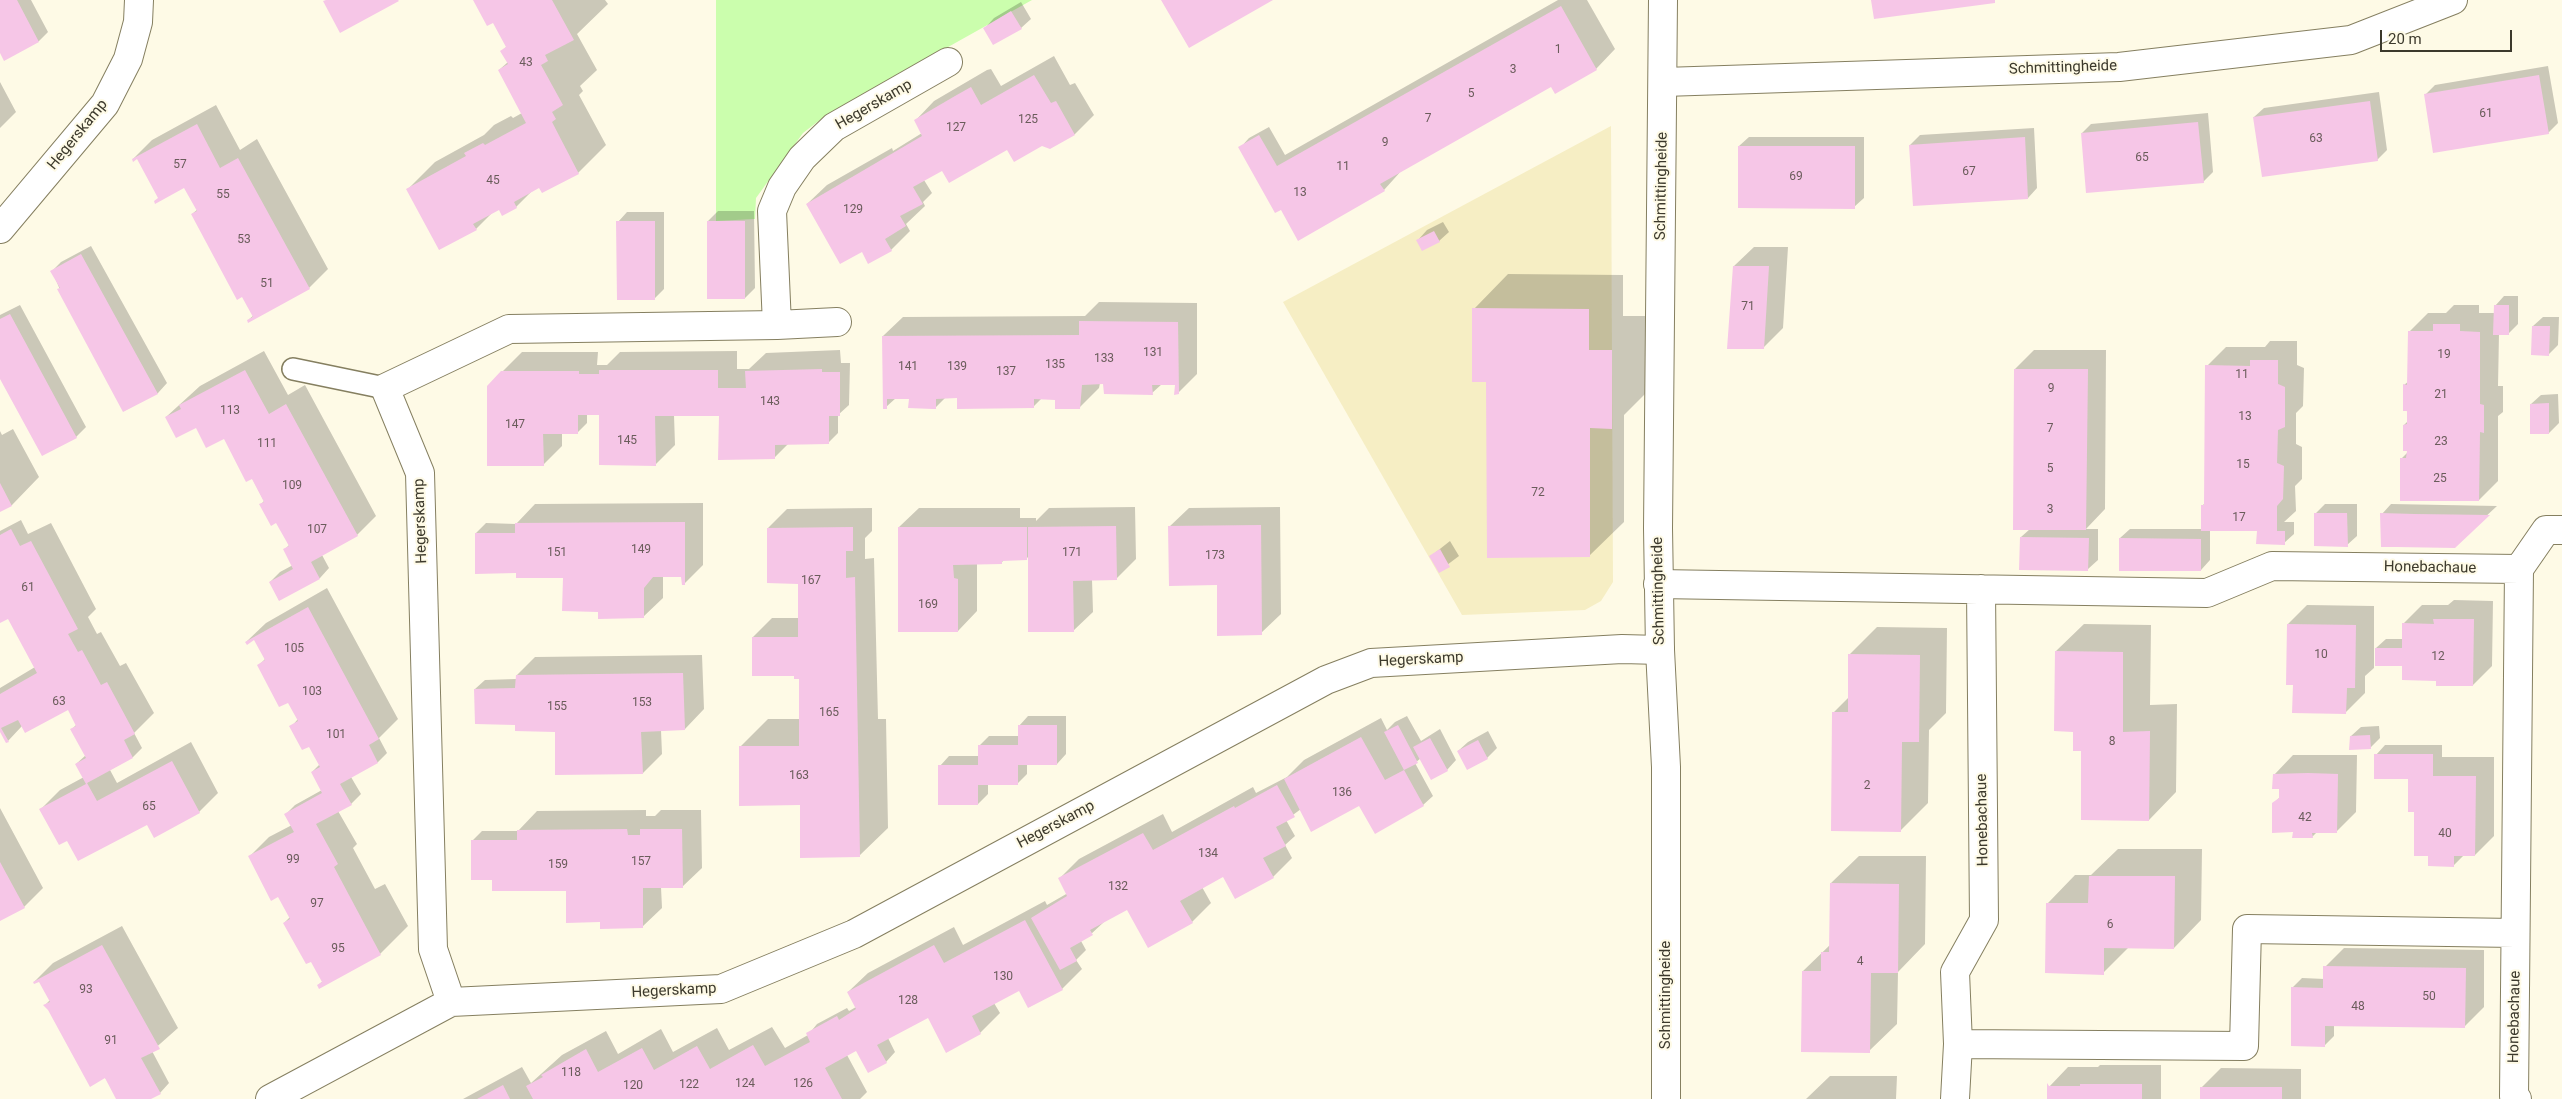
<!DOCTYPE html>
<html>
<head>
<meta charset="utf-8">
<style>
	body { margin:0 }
	#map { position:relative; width:2562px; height:1099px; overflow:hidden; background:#fefae6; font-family:Roboto,sans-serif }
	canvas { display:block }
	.scale { position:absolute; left:2380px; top:30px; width:132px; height:22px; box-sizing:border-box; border:2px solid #3c392c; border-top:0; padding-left:6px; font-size:15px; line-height:18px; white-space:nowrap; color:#3c392c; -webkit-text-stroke:4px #fefae6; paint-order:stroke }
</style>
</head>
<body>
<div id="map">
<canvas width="2562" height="1099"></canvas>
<div class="scale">20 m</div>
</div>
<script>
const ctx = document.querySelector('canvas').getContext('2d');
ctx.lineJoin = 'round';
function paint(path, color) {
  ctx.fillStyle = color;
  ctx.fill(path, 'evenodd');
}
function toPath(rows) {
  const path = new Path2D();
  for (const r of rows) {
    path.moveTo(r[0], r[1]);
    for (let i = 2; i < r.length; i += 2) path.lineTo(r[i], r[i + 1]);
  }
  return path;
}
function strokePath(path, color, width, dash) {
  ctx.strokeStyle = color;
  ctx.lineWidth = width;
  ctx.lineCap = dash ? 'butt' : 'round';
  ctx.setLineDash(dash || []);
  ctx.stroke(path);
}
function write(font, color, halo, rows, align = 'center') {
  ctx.font = font + ' Roboto,sans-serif';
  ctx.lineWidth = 4;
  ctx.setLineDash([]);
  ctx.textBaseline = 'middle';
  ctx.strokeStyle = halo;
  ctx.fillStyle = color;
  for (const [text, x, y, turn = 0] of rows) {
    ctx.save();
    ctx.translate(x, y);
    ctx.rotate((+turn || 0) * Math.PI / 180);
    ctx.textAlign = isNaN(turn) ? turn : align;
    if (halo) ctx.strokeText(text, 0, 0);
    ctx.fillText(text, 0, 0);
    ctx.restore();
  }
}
paint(toPath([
	[1611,126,1613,582,1601,601,1585,610,1462,615,1283,302]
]), '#f6eec4');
paint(toPath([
	[716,0,1032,0,825,116,803,133,756,198,755,219,716,221]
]), '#cbfead');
paint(toPath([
	[0,0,31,0,48,32,39,41,5,59,0,50],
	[475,0,605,0,608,4,577,34,597,70,580,86,583,91,579,95,606,145,578,173,540,186,531,192,516,207,500,209,493,212,476,229,408,189,435,162,484,135,494,125,511,116,513,118,522,113,499,70,508,62,502,51,507,46,493,21],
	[1558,0,1587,0,1615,49,1596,69,1551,86,1402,170,1384,190,1281,208,1240,148,1249,138,1269,127,1285,155],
	[1021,2,1031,19,1021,28,985,28,994,18],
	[1054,56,1070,85,1075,83,1094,115,1075,134,1050,147,1041,145,1007,148,943,169,924,180,932,193,923,202,925,206,906,224,910,231,891,250,862,250,807,204,827,185,892,148,893,151,922,133,915,121,934,101,987,70,991,69,1001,86],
	[2548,66,2558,123,2548,133,2425,95,2435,85],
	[0,82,16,112,0,128],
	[2379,92,2387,150,2377,160,2254,117,2264,108],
	[216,105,240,150,257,139,328,269,309,288,248,320,254,315,192,214,198,209,185,186,159,197,138,157,133,159,152,140],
	[2208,113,2213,172,2203,182,2082,133,2091,124],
	[2034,128,2037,188,2028,198,1910,145,1920,135],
	[1749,137,1864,137,1864,198,1854,207,1739,146],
	[718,211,754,211,755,288,745,298,708,221],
	[627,212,664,212,664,289,655,298,618,222],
	[1443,222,1449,232,1439,241,1418,240,1427,230],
	[91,246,167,383,158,393,124,411,67,306,52,271,61,262],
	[1754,247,1788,247,1783,328,1764,347,1734,266],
	[1508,274,1623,275,1623,316,1646,316,1646,393,1624,415,1624,522,1589,556,1487,381,1474,309],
	[2504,296,2518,296,2518,324,2508,334,2499,334,2498,386,2503,386,2503,412,2498,416,2498,481,2479,500,2402,458,2408,452,2404,425,2408,421,2404,385,2409,381,2409,332,2428,313,2446,313,2454,305,2479,305,2479,313,2495,313,2495,306],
	[1099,302,1197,303,1197,374,1178,393,1176,383,1162,384,1152,393,1100,383,1099,388,1080,407,1056,398,1042,398,1033,407,958,397,946,397,936,407,910,398,896,398,886,407,883,336,903,317,1085,316],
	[20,305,86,427,76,437,0,376,0,315],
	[2543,317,2559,317,2558,345,2548,355,2533,326],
	[2270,341,2297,341,2297,365,2304,368,2303,406,2296,413,2296,444,2302,447,2302,479,2295,486,2296,511,2284,522,2294,522,2294,534,2284,543,2260,530,2210,530,2210,560,2201,570,2120,538,2130,529,2202,529,2202,506,2206,502,2207,366,2226,347,2265,347],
	[840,350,841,363,850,363,849,405,838,415,838,433,828,443,789,443,774,458,720,415,674,415,675,445,656,464,601,412,587,414,587,423,577,433,562,433,562,446,543,465,502,372,522,352,598,352,597,365,607,365,620,352,737,351,737,369,749,369,766,353],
	[2034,350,2106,350,2105,509,2086,529,2098,529,2098,560,2088,569,2021,537,2030,529,2015,369],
	[264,351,288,395,305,385,376,516,357,535,322,555,329,568,320,578,279,600,270,582,280,572,293,565,284,550,289,545,277,521,261,504,264,501,252,478,224,437,166,417,200,386],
	[2558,394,2559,423,2549,433,2531,404,2541,395],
	[13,429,39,477,12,505,0,511,0,431,2,435],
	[703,503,703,565,684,584,682,576,663,576,663,598,643,617,599,611,564,577,517,570,476,533,486,523,516,524,535,504],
	[2325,504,2357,504,2357,536,2347,545,2316,513],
	[2391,504,2497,506,2454,546,2382,514],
	[1135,507,1136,559,1116,579,1092,579,1093,612,1073,631,1029,556,1026,559,1005,559,1001,563,977,563,977,611,958,631,899,527,919,508,1020,508,1020,518,1036,518,1036,521,1049,508],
	[1280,507,1281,614,1261,633,1169,527,1189,508],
	[872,508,872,531,865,538,865,559,874,558,878,719,886,719,888,828,860,855,740,747,768,719,800,719,800,678,753,637,772,618,799,618,799,583,768,528,787,509],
	[21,520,28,534,51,523,96,609,88,617,97,634,101,632,120,666,126,663,154,713,134,733,142,748,133,757,110,770,117,783,191,742,218,793,199,812,67,839,41,809,60,790,84,777,76,764,86,755,72,729,77,724,68,708,22,726,8,741,0,729,0,688,35,667,8,617,0,622,0,531],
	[1450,541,1459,556,1439,571,1431,556],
	[327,588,398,719,379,738,387,753,378,762,351,777,361,794,351,804,338,811,357,844,353,848,375,889,385,884,408,926,380,954,318,985,323,981,311,960,284,923,290,917,278,895,249,857,269,837,292,825,286,814,295,805,322,790,312,772,320,764,310,745,291,727,298,719,289,701,259,665,265,659,255,639,246,642,266,623],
	[2454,600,2493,601,2492,666,2473,685,2437,679,2403,665,2376,648,2386,639,2403,639,2403,624,2422,605,2448,605],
	[2307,605,2374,606,2374,668,2365,676,2365,693,2346,712,2294,684,2288,624],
	[2084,624,2151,625,2150,705,2177,704,2176,792,2149,820,2083,750,2075,731,2056,651],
	[1877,627,1947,628,1946,713,1929,730,1928,803,1901,830,1834,712,1849,697,1849,655],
	[702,655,704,709,685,729,661,730,662,754,643,773,556,731,516,724,475,689,485,680,516,679,516,676,535,657],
	[1028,716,1066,716,1066,754,1057,764,1027,764,1027,774,1017,784,988,784,988,794,978,804,940,766,949,756,979,756,979,746,989,736,1019,736,1019,726],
	[1407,716,1421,741,1440,729,1456,760,1447,770,1421,758,1415,763,1433,796,1423,805,1360,804,1301,809,1286,820,1295,836,1285,845,1292,858,1273,877,1223,876,1202,887,1211,903,1192,922,1128,908,1105,921,1090,935,1081,941,1086,950,1076,960,1082,969,1062,989,1029,1007,1019,989,994,1003,1000,1013,980,1033,946,1051,928,1016,888,1038,895,1052,886,1062,856,1050,847,1055,867,1092,860,1099,463,1099,522,1067,531,1083,562,1055,606,1031,618,1054,661,1029,673,1052,717,1028,729,1050,772,1027,785,1048,808,1035,817,1024,847,1008,849,1011,856,1007,848,992,868,973,954,927,963,945,1045,901,1047,905,1068,893,1060,878,1079,859,1163,814,1172,832,1253,787,1256,793,1287,777,1304,760,1381,718,1387,730,1395,722],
	[2379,726,2380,738,2370,748,2351,736,2361,727],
	[1488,731,1497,748,1487,758,1458,751,1468,742],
	[2385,745,2442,745,2442,757,2494,757,2494,836,2475,855,2464,855,2453,866,2429,855,2416,811,2409,778,2376,755],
	[2293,755,2357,755,2356,812,2337,831,2318,831,2312,837,2294,831,2273,804,2280,797,2280,788,2274,775],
	[0,808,43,888,24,907,0,920],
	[646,810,646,816,655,816,661,810,701,810,702,868,682,887,661,887,662,908,642,927,601,921,567,890,493,879,472,841,482,831,518,831,537,811],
	[2118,849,2202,849,2201,920,2174,948,2129,947,2103,973,2048,903,2075,875,2091,875],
	[1859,856,1926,856,1925,944,1898,972,1897,1024,1869,1051,1803,971,1831,944,1831,883],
	[122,926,178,1028,152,1051,169,1083,160,1093,148,1099,117,1099,106,1079,45,1005,50,1000,40,980,34,982,53,963],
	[2344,948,2484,950,2484,1007,2465,1026,2334,1025,2334,1036,2324,1046,2292,988,2302,978,2325,979,2325,967],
	[2100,1065,2161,1065,2161,1099,2048,1099,2049,1087,2068,1067,2098,1067],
	[2221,1068,2301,1069,2301,1099,2201,1099,2201,1088],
	[1830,1076,1897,1076,1896,1099,1806,1099]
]), '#0003');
paint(toPath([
	[0,0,17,0,39,42,4,61,0,53],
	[326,0,398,0,399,1,340,33,323,1],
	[473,0,552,0,574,40,545,55,548,61,541,65,563,105,552,112,556,119,552,122,579,174,542,193,539,188,514,202,517,208,502,216,499,210,473,224,477,230,439,250,406,189,466,156,464,153,483,143,485,145,526,123,498,70,508,64,500,51,506,47,493,23,487,26],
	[1161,0,1273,0,1189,48],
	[1871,0,1995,0,1995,3,1874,19],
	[1561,6,1597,70,1555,94,1551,87,1380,184,1385,191,1298,241,1281,210,1275,213,1238,147,1259,135,1277,166],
	[1011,11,1022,29,993,45,983,28],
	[1034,75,1051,103,1056,101,1075,135,1050,149,1042,146,1014,162,1007,150,949,183,942,171,913,187,923,204,900,216,906,226,885,239,892,251,868,264,862,252,840,264,806,204,922,136,914,120,955,96,971,87,981,105],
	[2539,75,2549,134,2433,153,2424,94],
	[2370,101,2378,161,2262,177,2253,117],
	[2198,122,2204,183,2086,193,2081,133],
	[197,124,220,168,238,158,310,289,248,323,247,320,253,317,242,297,237,300,191,214,197,211,184,188,155,204,154,201,158,198,137,159,133,162,132,159],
	[2025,137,2028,199,1913,206,1909,145],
	[1738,146,1855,146,1855,209,1738,208],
	[616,221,655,221,655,300,617,300],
	[707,221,745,221,745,299,707,299],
	[1434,231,1440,242,1422,251,1416,240],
	[81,254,158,394,123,412,57,289,60,288,50,271],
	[1733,266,1769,266,1764,349,1727,349],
	[2494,305,2509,305,2509,335,2493,335],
	[1472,308,1589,309,1589,350,1612,350,1612,429,1590,428,1590,557,1487,558,1486,382,1472,382],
	[10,314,77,438,42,456,0,379,0,319],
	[1079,321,1178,322,1179,394,1174,395,1175,385,1152,385,1153,395,1104,394,1103,384,1082,385,1080,409,1055,409,1055,400,1034,399,1034,408,957,409,957,398,936,399,936,409,933,409,908,408,909,399,887,399,887,409,883,409,882,336,1079,335],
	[2433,324,2460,324,2460,331,2480,332,2480,404,2484,405,2484,433,2480,432,2479,501,2400,501,2400,458,2406,458,2407,451,2403,451,2403,425,2407,424,2407,411,2403,411,2403,384,2407,385,2408,331,2433,331],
	[2532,326,2550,326,2549,356,2531,355],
	[2250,360,2278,360,2278,384,2285,387,2285,427,2278,430,2277,463,2284,466,2283,499,2277,506,2277,531,2285,531,2285,545,2256,544,2257,531,2201,531,2201,505,2204,505,2205,365,2250,366],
	[822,369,822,372,840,372,840,416,829,416,829,444,775,445,775,459,718,460,719,416,655,416,656,466,599,465,599,415,578,415,578,434,543,434,544,466,487,466,487,386,501,371,579,371,579,374,599,374,599,370,718,370,718,388,746,388,745,371],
	[2014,369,2088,369,2086,530,2013,530],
	[245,370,269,414,286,404,358,536,311,562,320,579,279,601,269,582,293,569,283,549,289,546,276,523,271,526,259,504,264,502,252,479,246,482,224,439,206,448,196,428,176,438,165,417,181,409,179,405],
	[2549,403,2549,434,2530,434,2530,404],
	[0,483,12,506,0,512],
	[2314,513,2347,513,2348,547,2314,546],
	[2380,513,2414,514,2490,515,2455,548,2397,547,2381,547],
	[685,522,685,585,682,585,681,577,653,577,644,588,644,618,598,619,598,612,562,611,563,578,516,578,516,573,475,574,475,533,515,533,515,523],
	[1261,525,1262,635,1217,636,1217,585,1169,586,1168,526],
	[1116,526,1117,580,1073,581,1074,632,1028,632,1028,527],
	[853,527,853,551,846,551,846,578,855,577,860,857,800,858,800,805,739,806,739,746,799,746,799,679,794,679,794,676,752,676,752,637,798,637,798,584,767,583,767,528],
	[898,527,1027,527,1027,560,1002,561,1002,564,953,565,954,578,958,579,958,632,898,632],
	[11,529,20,546,31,541,78,629,68,634,78,652,82,650,101,685,107,682,135,734,124,740,133,758,87,783,97,801,172,761,200,813,154,838,147,825,78,861,67,841,59,845,39,809,86,784,75,764,86,758,70,729,76,726,68,710,25,733,18,720,1,728,9,742,6,743,0,732,0,694,37,673,8,619,0,623,0,535],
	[2020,537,2089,538,2088,571,2019,570],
	[2119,538,2201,539,2201,571,2119,571],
	[1440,549,1450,567,1439,573,1429,556],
	[308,607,379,739,369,745,378,763,340,784,352,805,316,824,338,864,334,867,381,955,319,989,317,985,322,982,311,962,306,964,283,923,290,919,278,897,271,901,248,856,294,832,284,814,322,793,311,772,320,767,309,747,302,750,289,726,298,721,288,703,279,707,257,665,265,660,254,640,247,645,245,642],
	[2433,619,2474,619,2473,686,2436,686,2436,681,2402,680,2402,666,2375,666,2375,648,2402,648,2402,623,2434,624],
	[2287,624,2356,625,2355,688,2347,688,2346,714,2292,713,2293,685,2286,685],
	[2055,651,2123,652,2123,732,2150,731,2149,821,2081,820,2081,751,2073,751,2073,732,2054,731],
	[1848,654,1920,655,1919,742,1902,742,1901,832,1831,831,1832,712,1848,712],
	[683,673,685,730,641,732,643,774,555,775,555,732,515,731,515,725,475,724,474,689,515,688,516,675],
	[1018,725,1057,725,1057,765,1018,765,1018,785,978,785,978,805,938,805,938,765,978,765,978,745,1018,745],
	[1398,725,1418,763,1404,770,1384,732],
	[2370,735,2371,749,2349,750,2350,736],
	[1361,737,1385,780,1404,770,1424,806,1375,834,1359,806,1311,832,1284,779],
	[1430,738,1448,771,1431,780,1413,747],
	[1478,740,1488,759,1467,770,1457,751],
	[2374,754,2433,754,2433,776,2476,776,2475,856,2454,856,2454,867,2428,866,2428,856,2414,856,2414,812,2408,812,2408,779,2374,779],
	[2308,773,2338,774,2337,833,2312,833,2313,838,2292,838,2293,832,2272,833,2272,803,2279,798,2279,789,2272,789,2273,774],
	[1277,785,1295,817,1276,827,1286,846,1263,858,1274,878,1235,899,1223,877,1180,901,1193,923,1148,948,1127,910,1090,930,1093,935,1070,948,1077,961,1060,970,1031,918,1067,896,1058,878,1143,833,1153,850,1234,806,1235,808],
	[627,829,628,835,640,835,640,829,682,829,683,888,643,888,643,928,600,929,600,922,566,923,566,891,492,891,492,880,471,880,471,840,517,840,517,830],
	[0,862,25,908,0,921],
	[2089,876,2175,876,2174,949,2104,948,2104,975,2045,973,2046,903,2088,903],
	[1830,883,1899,884,1898,973,1871,973,1870,1053,1801,1052,1802,971,1821,971,1821,952,1829,952],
	[1025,920,1063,990,1028,1008,1019,991,972,1016,981,1034,946,1053,928,1018,877,1045,887,1063,868,1073,856,1051,825,1068,842,1099,533,1099,526,1086,543,1077,541,1075,586,1049,598,1072,642,1048,654,1070,697,1046,710,1069,753,1045,765,1066,810,1042,806,1033,837,1016,839,1020,856,1009,847,992,934,945,944,963],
	[102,945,160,1049,141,1058,161,1094,151,1099,116,1099,105,1078,90,1087,48,1010,43,1005,50,1002,39,982,34,984,33,982],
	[2323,966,2466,968,2465,1028,2325,1026,2325,1047,2291,1046,2291,987,2323,988],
	[2047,1083,2049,1086,2080,1086,2080,1084,2142,1084,2142,1099,2047,1099],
	[503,1085,510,1099,477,1099],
	[2200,1087,2282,1087,2282,1099,2200,1099]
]), '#f6c6e7');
const lane = toPath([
	[293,369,385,388]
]);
const street = toPath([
	[1664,82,2119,67,2351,40,2453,0],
	[0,229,105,104,128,59,138,22,139,0],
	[777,325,837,322],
	[2519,569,2546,530,2562,530],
	[1658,584,2207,593,2272,566,2519,569,2514,1096,2517,1099],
	[451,1002,433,949,420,473,385,388,509,329,777,325,772,211,782,187,802,158,834,127,948,62],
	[1958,1044,2244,1046,2247,929,2515,933],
	[270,1099,451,1002,721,989,854,934,1326,680,1371,663,1622,649,1660,650],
	[1955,1099,1958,1044,1955,972,1984,920,1981,589]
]);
const secondary = toPath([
	[1663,0,1658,528,1660,650,1666,767,1666,1099]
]);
strokePath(lane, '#857f60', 24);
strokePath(street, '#857f60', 30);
strokePath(secondary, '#857f60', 30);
strokePath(lane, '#fff', 21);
strokePath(street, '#fff', 28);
strokePath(secondary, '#fff', 28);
write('12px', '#6a5c5b', null, [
	["1",1558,50],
	["43",526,63],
	["3",1513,70],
	["5",1471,94],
	["61",2486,114],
	["7",1428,119],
	["125",1028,120],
	["127",956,128],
	["63",2316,139],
	["9",1385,143],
	["65",2142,158],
	["57",180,165],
	["11",1343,167],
	["67",1969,172],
	["69",1796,177],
	["45",493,181],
	["13",1300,193],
	["55",223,195],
	["129",853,210],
	["53",244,240],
	["51",267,284],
	["71",1748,307],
	["131",1153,353],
	["19",2444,355],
	["133",1104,359],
	["135",1055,365],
	["141",908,367],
	["139",957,367],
	["137",1006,372],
	["11",2242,375],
	["9",2051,389],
	["21",2441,395],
	["143",770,402],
	["113",230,411],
	["13",2245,417],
	["147",515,425],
	["7",2050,429],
	["145",627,441],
	["23",2441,442],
	["111",267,444],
	["15",2243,465],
	["5",2050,469],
	["25",2440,479],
	["109",292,486],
	["72",1538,493],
	["3",2050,510],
	["17",2239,518],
	["107",317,530],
	["149",641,550],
	["151",557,553],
	["171",1072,553],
	["173",1215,556],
	["167",811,581],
	["61",28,588],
	["169",928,605],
	["105",294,649],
	["10",2321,655],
	["12",2438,657],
	["103",312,692],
	["63",59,702],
	["153",642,703],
	["155",557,707],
	["165",829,713],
	["101",336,735],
	["8",2112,742],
	["163",799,776],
	["2",1867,786],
	["136",1342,793],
	["65",149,807],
	["42",2305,818],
	["40",2445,834],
	["134",1208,854],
	["99",293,860],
	["157",641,862],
	["159",558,865],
	["132",1118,887],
	["97",317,904],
	["6",2110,925],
	["95",338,949],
	["4",1860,962],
	["130",1003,977],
	["93",86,990],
	["50",2429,997],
	["128",908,1001],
	["48",2358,1007],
	["91",111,1041],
	["118",571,1073],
	["124",745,1084],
	["126",803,1084],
	["122",689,1085],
	["120",633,1086]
]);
write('15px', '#3c392c', '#fefae6', [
	["Schmittingheide",2063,68,-2],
	["Hegerskamp",874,105,-30],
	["Hegerskamp",78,135,-51],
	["Schmittingheide",1662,186,-89],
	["Hegerskamp",421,521,-92],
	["Honebachaue",2430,568,1],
	["Schmittingheide",1659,591,-91],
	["Hegerskamp",1421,660,-3],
	["Honebachaue",1983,820,-91],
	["Hegerskamp",1056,825,-28],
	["Hegerskamp",674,991,-3],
	["Schmittingheide",1666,995,-90],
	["Honebachaue",2515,1017,-89]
]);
</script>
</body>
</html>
